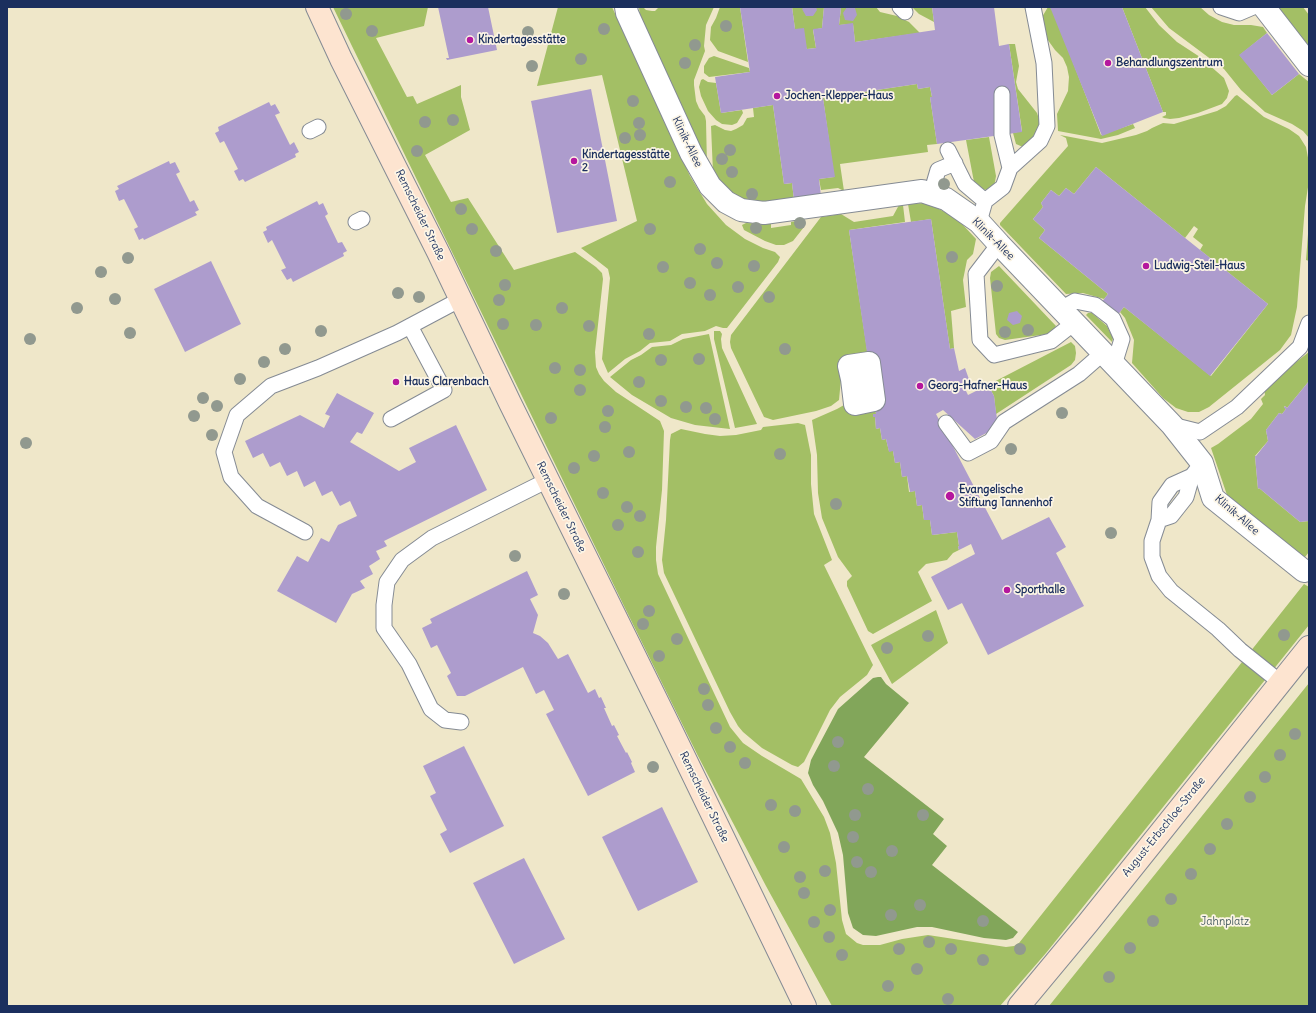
<!DOCTYPE html>
<html>
<head>
<meta charset="utf-8">
<style>
	body { margin:0 }
	#map { position:relative; width:1316px; height:1013px; overflow:hidden; background:#efe7c9; font-family:Delius,sans-serif }
	canvas { display:block }
	.frame { position:absolute; inset:0; border:8px solid #1b2f5e; pointer-events:none }
</style>
</head>
<body>
<div id="map">
<canvas width="1316" height="1013"></canvas>
<div class="frame"></div>
</div>
<script>
const ctx = document.querySelector('canvas').getContext('2d');
ctx.lineJoin = 'round';
function paint(path, color) {
  ctx.fillStyle = color;
  ctx.fill(path, 'evenodd');
}
function toPath(rows) {
  const path = new Path2D();
  for (const r of rows) {
    path.moveTo(r[0], r[1]);
    for (let i = 2; i < r.length; i += 2) path.lineTo(r[i], r[i + 1]);
  }
  return path;
}
function strokePath(path, color, width, dash) {
  ctx.strokeStyle = color;
  ctx.lineWidth = width;
  ctx.lineCap = dash ? 'butt' : 'round';
  ctx.setLineDash(dash || []);
  ctx.stroke(path);
}
function write(font, color, halo, rows, align = 'center') {
  ctx.font = font + ' Delius,sans-serif';
  ctx.lineWidth = 3.5;
  ctx.setLineDash([]);
  ctx.textBaseline = 'middle';
  ctx.strokeStyle = halo;
  ctx.fillStyle = color;
  for (const [text, x, y, turn = 0] of rows) {
    ctx.save();
    ctx.translate(x, y);
    ctx.rotate((+turn || 0) * Math.PI / 180);
    ctx.textAlign = isNaN(turn) ? turn : align;
    if (halo) ctx.strokeText(text, 0, 0);
    ctx.fillText(text, 0, 0);
    ctx.restore();
  }
}
paint(toPath([
	[333,7,428,7,424,26,376,38,407,97,413,96,417,104,461,85,461,97,470,130,425,155,451,202,468,198,514,270,575,252,596,267,602,273,603,279,595,352,596,367,599,374,604,381,616,392,660,421,664,431,662,490,656,547,656,560,658,574,730,727,743,743,762,756,801,779,824,817,830,833,836,863,842,920,846,934,857,943,863,945,880,945,902,939,928,935,1006,947,1014,946,1019,943,1304,584,1309,587,1309,625,1046,953,1000,1006,832,1006,766,886,698,756,624,606],
	[558,7,612,7,690,176,707,204,726,225,745,239,763,248,775,252,780,257,778,262,727,328,723,328,716,326,705,331,682,334,670,341,650,343,640,351,625,359,608,373,602,359,610,278,608,269,581,248,637,221,602,75,537,86],
	[639,7,643,7,646,10,652,11,655,11,659,7,714,7,706,25,704,46,705,51,694,80,694,85,696,101,699,108,705,116,706,121,707,166,640,17],
	[720,7,740,7,748,62,718,51,710,40,711,27,716,18],
	[792,7,824,7,822,28,813,30,816,48,807,49,795,29],
	[844,7,876,7,880,12,897,16,909,22,920,33,855,42,853,24,839,25,841,8],
	[912,7,932,7,934,22,919,14],
	[1048,7,1050,7,1054,13,1101,135,1133,124,1135,128,1118,135,1101,139,1058,131,1057,114,1068,91,1069,77,1067,67,1063,58,1055,50,1045,36,1042,17],
	[1122,7,1145,7,1159,25,1177,42,1200,57,1224,78,1229,91,1227,98,1222,104,1198,113,1179,118,1170,119,1164,118,1162,117,1166,115,1166,112,1163,112],
	[1151,7,1200,7,1209,15,1222,22,1234,25,1251,25,1263,27,1267,33,1240,55,1272,95,1299,74,1309,82,1309,138,1303,131,1292,124,1265,112,1241,90,1224,69,1169,28],
	[1275,7,1303,7,1309,15,1309,47],
	[1009,44,1015,44,1019,66,1016,82,1018,89,1037,113,1039,119,1039,132,1023,147,1016,144,1013,133,1022,131],
	[714,56,749,68,750,72,709,77,704,73,704,66,709,58],
	[703,79,708,82,716,83,721,113,742,110,743,113,737,123,732,125,722,124,716,120,708,111,701,96,699,87,701,80],
	[917,84,918,89,930,87,932,97,930,97,937,144,927,145,928,152,840,164,844,191,838,188,821,190,819,179,834,177,823,98],
	[1237,95,1264,117,1289,129,1299,136,1306,147,1309,163,1309,181,1305,206,1297,307,1291,335,1280,350,1209,407,1199,412,1188,412,1176,408,1163,398,1132,363,1134,340,1125,318,1120,312,1124,307,1211,376,1268,304,1200,250,1203,245,1193,237,1198,229,1194,226,1185,238,1096,167,1074,194,1066,188,1059,196,1051,190,1041,203,1043,207,1033,219,1045,230,1039,238,1108,294,1104,299,1083,293,1066,294,1000,225,1000,223,1068,146,1066,138,1060,135,1102,143,1136,135,1147,131,1152,128,1163,123,1174,124,1217,111,1226,106,1235,96],
	[773,105,784,184,792,183,794,200,773,204,746,200,733,194,713,173,711,126,715,125,725,130,731,131,736,129,743,125,747,118,754,117,753,108],
	[989,137,996,176,995,182,994,186,987,190,981,189,974,182,966,140],
	[925,203,933,206,951,215,963,225,976,239,973,254,967,260,963,280,966,307,951,311,954,348,950,349,931,219,911,222,908,204],
	[899,205,903,205,905,222,849,230,869,363,841,379,839,400,831,406,816,411,773,420,764,417,731,348,730,342,731,335,821,217,841,214,854,222,893,216],
	[802,220,805,221,804,227,793,241,784,245,776,245,765,241,744,230,742,225,746,223,771,224,771,228,791,225,791,222],
	[1309,221,1309,261,1306,260],
	[999,266,1056,326,1052,332,1048,334,1005,340,999,338,996,334,990,278,991,272],
	[1088,313,1092,313,1107,326,1113,338,1112,342,1086,315],
	[714,331,720,331,722,334,721,339,722,348,757,424,735,428,714,339],
	[709,334,730,429,695,425,671,418,632,395,610,377,631,360,641,355,652,347,671,345,683,339],
	[1071,342,1075,346,1076,353,1075,360,1071,365,996,414,994,396,988,385],
	[1309,352,1309,381,1287,408,1285,406,1284,407,1286,409,1282,414,1279,413,1266,430,1268,441,1255,456,1258,489,1259,488,1300,522,1309,521,1309,552,1305,557,1300,558,1227,495,1211,448,1218,444,1251,419,1263,404,1261,399,1265,395,1264,387],
	[846,400,874,400,876,414,873,414,873,417,875,417,876,429,880,428,882,440,886,439,889,451,893,451,895,463,900,462,902,477,907,476,909,492,915,491,917,506,922,505,924,520,930,520,932,535,957,532,959,546,958,547,959,550,953,553,947,560,926,564,918,572,932,601,873,634,868,631,847,586,847,581,852,576,838,557,822,518,818,493,817,455,812,420,837,409,844,405],
	[798,423,805,425,811,455,811,484,814,514,832,560,824,565,873,665,867,675,840,697,830,710,804,762,798,767,792,765,762,748,743,732,738,726,730,712,664,573,662,560,666,520,670,440,671,434,681,429,705,434,720,436,736,435,761,430,763,427],
	[936,610,948,643,892,684,871,645],
	[1309,683,1309,1006,1049,1006]
]), '#a3bf65');
paint(toPath([
	[878,677,881,677,886,684,909,703,864,757,944,819,933,834,947,846,932,865,1018,932,1013,938,1006,940,984,938,932,927,917,927,876,936,863,935,853,928,848,913,843,855,838,833,823,801,813,785,808,773,811,760,838,709,873,678]
]), '#82a65a');
paint(toPath([
	[438,7,488,7,497,50,447,60,446,58,449,58],
	[740,7,792,7,795,29,804,28,807,49,816,48,813,29,822,28,824,7,843,7,841,8,839,25,853,23,855,42,935,30,932,7,994,7,999,46,1009,44,1022,132,937,144,930,97,932,97,930,87,918,89,917,84,823,98,835,177,819,179,821,196,794,200,792,183,784,184,773,105,721,113,715,77,750,72],
	[804,7,816,7,817,10,813,16,806,16,802,9],
	[847,7,855,8,857,15,853,21,845,20,843,13],
	[1050,7,1122,7,1163,112,1102,136],
	[1267,33,1299,74,1272,95,1239,55],
	[591,89,617,221,557,233,531,101],
	[269,102,271,106,275,104,280,113,275,115,290,145,294,142,299,152,295,154,296,157,245,182,243,179,239,181,234,171,238,169,224,141,220,143,215,133,219,131,218,127],
	[169,161,170,164,175,162,180,172,176,174,190,202,194,200,199,210,195,212,197,215,144,240,143,238,139,240,134,229,138,227,124,199,119,201,115,191,119,189,117,186],
	[1096,167,1268,304,1210,376,1124,307,1109,326,1093,313,1108,294,1039,238,1045,230,1033,219,1043,207,1041,203,1051,190,1059,196,1066,188,1074,194],
	[317,201,319,205,323,203,328,214,325,216,338,243,342,242,347,251,343,253,344,256,293,282,291,278,287,280,281,270,286,268,272,240,268,243,263,232,267,230,266,227],
	[931,219,950,349,954,348,959,371,965,368,971,385,964,387,968,395,988,385,994,396,998,427,975,439,943,410,936,414,1002,540,1049,517,1066,547,1056,553,1084,606,988,655,962,603,948,610,931,577,975,554,971,544,959,550,958,547,959,546,957,532,932,535,930,520,924,520,922,505,917,506,915,491,910,492,907,476,902,477,900,462,895,463,893,451,889,452,886,439,882,440,880,428,876,429,875,417,873,417,873,414,876,414,849,230],
	[211,261,241,324,185,352,154,289],
	[1017,311,1022,316,1020,323,1013,325,1007,320,1009,313],
	[1309,381,1309,521,1300,522,1259,488,1258,489,1255,456,1256,456,1268,441,1266,430,1279,413,1282,414,1286,409,1284,408,1285,406,1287,408],
	[337,393,374,413,362,434,357,432,350,442,399,471,416,462,409,448,456,425,487,490,384,541,387,546,376,551,380,559,369,566,373,574,360,581,365,588,352,594,336,623,277,591,297,556,308,562,321,538,329,542,338,525,357,516,350,501,340,506,332,491,322,496,315,481,304,487,297,471,287,476,280,462,270,467,263,453,253,458,245,441,300,415,324,428,330,416,325,414],
	[527,571,538,595,530,599,538,615,533,633,540,636,548,643,558,659,568,654,588,693,595,689,599,698,601,697,606,708,604,708,612,726,614,725,619,735,617,736,626,753,627,752,632,762,631,763,635,772,588,796,546,714,554,710,544,690,536,694,523,667,465,696,457,696,447,676,451,673,437,645,431,648,422,628,432,623,430,619],
	[464,746,504,826,450,853,440,834,447,830,430,796,436,793,423,766],
	[662,807,698,882,638,911,602,837],
	[524,858,565,939,514,964,473,883]
]), '#ad9ccd');
const lane = toPath([
	[900,7,905,12],
	[1221,7,1239,13,1253,7],
	[310,131,318,127],
	[948,150,965,184,985,201],
	[1010,168,1040,141,1047,126,1044,63,1033,7],
	[931,194,938,170,955,163],
	[356,222,362,219],
	[979,222,985,201,1003,187,1010,168,1002,135,1002,94],
	[999,244,976,274,980,340,994,355,1051,341,1074,323],
	[1061,309,1075,301,1095,305,1113,319,1122,339,1114,365],
	[391,419,444,390,410,326],
	[946,423,968,453,991,441,1004,422,1079,374,1103,353],
	[1172,425,1200,432,1237,407,1300,347,1309,323],
	[1202,463,1192,476,1186,497,1171,516,1159,520,1152,541,1152,557,1159,576,1171,591,1218,629,1240,650,1280,682],
	[1159,520,1160,502,1172,485,1192,476],
	[305,532,257,506,231,477,224,452,237,415,271,386,318,368,397,333,461,299],
	[461,722,445,720,431,709,409,664,384,628,384,605,387,582,402,560,432,538,548,480]
]);
const street = toPath([
	[626,7,627,13,691,153,710,186,726,202,741,210,764,213,922,191,946,199,979,222,999,244,1172,425,1202,463,1213,498,1304,571],
	[1264,7,1309,65],
	[869,363,874,400,855,404,852,379,849,366,869,363]
]);
const secondary = toPath([
	[317,7,341,59,438,252,510,403,665,717,805,1006],
	[1019,1006,1088,923,1309,647]
]);
strokePath(lane, '#858b94', 17);
strokePath(street, '#858b94', 24);
strokePath(secondary, '#858b94', 24);
strokePath(lane, '#fff', 15);
strokePath(street, '#fff', 22);
strokePath(secondary, '#fde4d0', 22);
ctx.fillStyle = '#91998f';
for (const [x, y] of [
	[346,14],
	[726,26],
	[604,29],
	[372,31],
	[528,32],
	[695,45],
	[581,59],
	[685,63],
	[532,66],
	[633,101],
	[453,120],
	[425,122],
	[639,123],
	[640,135],
	[625,138],
	[730,150],
	[417,151],
	[722,159],
	[732,172],
	[670,182],
	[944,184],
	[752,194],
	[461,209],
	[800,223],
	[756,228],
	[472,229],
	[650,229],
	[700,249],
	[496,251],
	[952,257],
	[128,258],
	[717,263],
	[754,266],
	[663,267],
	[101,272],
	[690,283],
	[505,285],
	[997,286],
	[738,287],
	[398,293],
	[710,295],
	[419,297],
	[769,297],
	[115,299],
	[499,300],
	[77,308],
	[562,308],
	[503,324],
	[536,325],
	[589,326],
	[1028,330],
	[321,331],
	[1005,332],
	[130,333],
	[649,334],
	[30,339],
	[285,349],
	[785,349],
	[699,359],
	[661,360],
	[264,362],
	[555,368],
	[580,370],
	[240,379],
	[639,382],
	[580,390],
	[203,398],
	[661,401],
	[217,406],
	[686,407],
	[706,408],
	[608,411],
	[1062,413],
	[194,416],
	[551,418],
	[715,419],
	[605,427],
	[212,435],
	[26,443],
	[1011,449],
	[629,452],
	[780,454],
	[594,456],
	[574,468],
	[603,493],
	[836,504],
	[627,507],
	[640,516],
	[618,525],
	[1111,533],
	[638,552],
	[515,556],
	[564,594],
	[649,611],
	[643,624],
	[1284,635],
	[928,636],
	[677,639],
	[887,648],
	[659,656],
	[704,689],
	[708,705],
	[716,728],
	[1295,734],
	[838,742],
	[730,747],
	[1280,755],
	[745,763],
	[834,766],
	[653,767],
	[1265,777],
	[868,789],
	[1250,797],
	[771,805],
	[795,811],
	[855,815],
	[923,815],
	[1227,824],
	[853,837],
	[784,847],
	[1210,849],
	[892,851],
	[857,862],
	[825,871],
	[871,872],
	[1191,874],
	[800,877],
	[804,893],
	[1171,899],
	[920,905],
	[830,910],
	[891,915],
	[983,921],
	[1153,921],
	[814,922],
	[829,937],
	[929,942],
	[1130,948],
	[899,949],
	[951,949],
	[1020,949],
	[842,955],
	[983,960],
	[917,969],
	[1109,977],
	[888,986],
	[948,999]
]) {
  ctx.beginPath();
  ctx.arc(x, y, 6, 0, 2 * Math.PI);
  ctx.fill();
}
for (const [x, y, r, color] of [
	[470,40,4,"#b5179e"],
	[1108,63,4,"#b5179e"],
	[777,96,4,"#b5179e"],
	[574,161,4,"#b5179e"],
	[1146,266,4,"#b5179e"],
	[396,382,4,"#b5179e"],
	[920,386,4,"#b5179e"],
	[950,496,5,"#b5179e"],
	[1007,590,4,"#b5179e"]
]) {
  const dot = new Path2D();
  dot.arc(x, y, r, 0, 2 * Math.PI);
  ctx.fillStyle = color;
  ctx.fill(dot);
  strokePath(dot, '#fcf5e5', 1.5);
}
write('bold 11px', '#1b2f5e', '#fcf5e5', [
	["Kindertagesstätte",478,40],
	["Behandlungszentrum",1116,63],
	["Jochen-Klepper-Haus",785,96],
	["Kindertagesstätte",582,155],
	["2",582,168],
	["Ludwig-Steil-Haus",1154,266],
	["Haus Clarenbach",404,382],
	["Georg-Hafner-Haus",928,386],
	["Evangelische",959,490],
	["Stiftung Tannenhof",959,503],
	["Sporthalle",1015,590]
], 'left');
write('11px', '#1b2f5e', '#fcf5e5', [
	["Klinik-Allee",687,142,64],
	["Remscheider Straße",420,215,64],
	["Klinik-Allee",993,239,45],
	["Remscheider Straße",561,507,64],
	["Klinik-Allee",1237,515,41],
	["Remscheider Straße",704,797,64],
	["August-Erbschloe-Straße",1164,827,-51]
]);
write('11px', '#445a60', '#fcf5e5', [
	["Jahnplatz",1225,922]
]);
</script>
</body>
</html>
